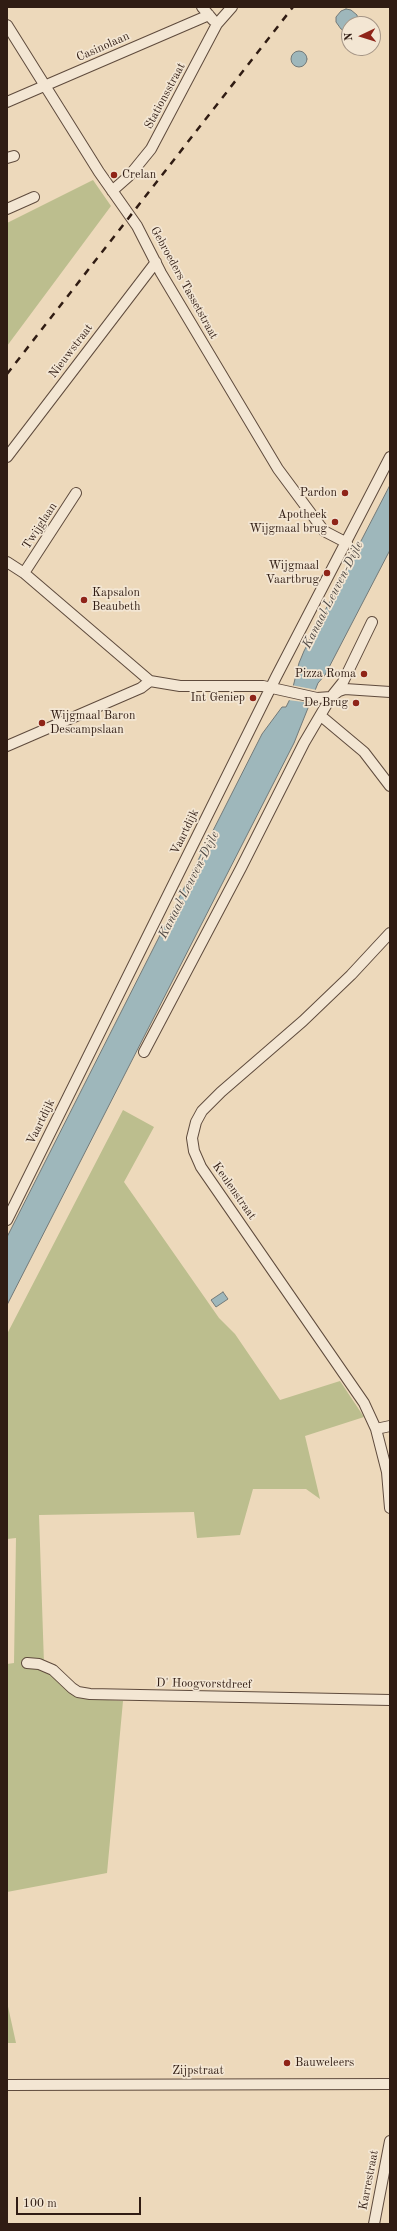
<!DOCTYPE html>
<html>
<head>
<meta charset="utf-8">
<style>
	body { margin:0 }
	#map { position:relative; width:397px; height:2231px; overflow:hidden; background:#edd9bb; font-family:"Old Standard TT",serif }
	canvas { display:block }
	.frame { position:absolute; inset:0; border:8px solid #301c13; pointer-events:none }
	.north { position:absolute; left:341px; top:16px; width:40px; height:40px; box-sizing:border-box; background:#f3e6d3; border:1px solid #a59586; border-radius:50%; rotate:266deg; font-size:11px; font-weight:700; line-height:16px; text-align:center; color:#301c13 }
	.north::after { content:''; display:block; margin:auto; width:14px; height:18px; background:#8f2418; clip-path:polygon(50% 0,100% 100%,50% 72%,0 100%) }
	.scale { position:absolute; left:16px; top:2197px; width:125px; height:18px; box-sizing:border-box; border:2px solid #301c13; border-top:0; padding-left:5px; font-size:12px; line-height:14px; white-space:nowrap; color:#301c13; -webkit-text-stroke:3px #f3e6d3; paint-order:stroke }
</style>
</head>
<body>
<div id="map">
<canvas width="397" height="2231"></canvas>
<div class="frame"></div>
<div class="north">N</div>
<div class="scale">100 m</div>
</div>
<script>
const ctx = document.querySelector('canvas').getContext('2d');
ctx.lineJoin = 'round';
function paint(path, color) {
  ctx.fillStyle = color;
  ctx.fill(path, 'evenodd');
}
function toPath(rows) {
  const path = new Path2D();
  for (const r of rows) {
    if (r.length === 3) {
      path.moveTo(r[0] + r[2], r[1]);
      path.arc(r[0], r[1], r[2], 0, 2 * Math.PI);
      continue;
    }
    path.moveTo(r[0], r[1]);
    for (let i = 2; i < r.length; i += 2) path.lineTo(r[i], r[i + 1]);
  }
  return path;
}
function strokePath(path, color, width, dash) {
  ctx.strokeStyle = color;
  ctx.lineWidth = width;
  ctx.lineCap = dash ? 'butt' : 'round';
  ctx.setLineDash(dash || []);
  ctx.stroke(path);
}
function write(font, color, halo, rows, align = 'center') {
  ctx.font = font + ' "Old Standard TT",serif';
  ctx.lineWidth = 3.5;
  ctx.setLineDash([]);
  ctx.textBaseline = 'middle';
  ctx.strokeStyle = halo;
  ctx.fillStyle = color;
  for (const [text, x, y, turn = 0] of rows) {
    ctx.save();
    ctx.translate(x, y);
    ctx.rotate((+turn || 0) * Math.PI / 180);
    ctx.textAlign = isNaN(turn) ? turn : align;
    if (halo) ctx.strokeText(text, 0, 0);
    ctx.fillText(text, 0, 0);
    ctx.restore();
  }
}
paint(toPath([
	[93,180,111,206,7,346,7,223],
	[123,1110,154,1127,124,1182,219,1318,235,1334,280,1400,340,1381,364,1417,305,1436,320,1499,306,1489,253,1489,240,1535,197,1538,194,1512,39,1515,44,1664,74,1684,79,1698,123,1701,107,1873,7,1892,7,1664,14,1663,16,1538,7,1539,7,1334],
	[7,2002,16,2043,7,2043]
]), '#bcbe8e');
const water = toPath([
	[346,9,351,10,357,15,358,21,357,24,349,24,349,31,345,31,341,29,336,22,336,17,341,11,346,9],
	[299,59,8],
	[390,485,390,550,325,675,318,683,294,743,7,1305,7,1237,262,734,282,707,286,707,290,699,299,663,304,651,390,485],
	[223,1292,228,1299,216,1307,211,1300,223,1292]
]);
paint(water, '#9eb7bb');
strokePath(water, '#727978', 1);
paint(toPath([
	[291,685,317,690,311,703,288,700]
]), '#edd9bb');
const minor = toPath([
	[202,7,213,20],
	[7,25,99,172,137,226,161,273,278,469,324,531,347,543],
	[7,102,209,15],
	[7,158,14,156],
	[112,191,129,176,151,149,217,24,232,7],
	[7,209,34,197],
	[7,457,156,262],
	[7,562,24,573,150,681,180,686,263,686,317,698,331,697,339,691,345,689,390,692],
	[24,573,76,493],
	[321,716,364,752,390,786],
	[7,746,141,688,150,681],
	[390,933,351,975,303,1021,221,1092,202,1111,196,1122,192,1138,194,1151,201,1167,364,1403,376,1429,387,1472,390,1508],
	[144,1052,241,868,304,743,331,697,343,682,372,622],
	[7,1220,276,677,390,457],
	[376,1429,390,1426],
	[27,1663,39,1664,53,1670,72,1688,78,1692,90,1694,390,1700],
	[7,2085,390,2084],
	[374,2224,390,2141]
]);
strokePath(minor, '#5f4b3d', 12);
strokePath(minor, '#f3e6d3', 10);
strokePath(toPath([
	[7,374,293,7]
]), '#301c13', 2.5, [7, 7]);
for (const [x, y, r, color] of [
	[114,175,4,"#8f2418"],
	[345,493,4,"#8f2418"],
	[335,522,4,"#8f2418"],
	[327,573,4,"#8f2418"],
	[84,600,4,"#8f2418"],
	[364,674,4,"#8f2418"],
	[253,698,4,"#8f2418"],
	[356,703,4,"#8f2418"],
	[42,723,4,"#8f2418"],
	[287,2063,4,"#8f2418"]
]) {
  const dot = new Path2D();
  dot.arc(x, y, r, 0, 2 * Math.PI);
  ctx.fillStyle = color;
  ctx.fill(dot);
  strokePath(dot, '#f3e6d3', 1.5);
}
write('12px', '#301c13', '#f3e6d3', [
	["Casinolaan",103,47,-24],
	["Stationsstraat",165,96,-62],
	["Gebroeders Tassetstraat",184,283,61],
	["Nieuwstraat",71,351,-53],
	["Twijglaan",40,526,-57],
	["Vaartdijk",185,832,-64],
	["Vaartdijk",41,1122,-64],
	["Keulenstraat",234,1191,55],
	["D' Hoogvorstdreef",204,1684,1],
	["Zijpstraat",198,2071],
	["Karrestraat",369,2180,-79]
]);
write('12px', '#301c13', '#f3e6d3', [
	["Crelan",122,175,"left"],
	["Pardon",337,493],
	["Apotheek",327,515],
	["Wijgmaal brug",327,529],
	["Wijgmaal",319,566],
	["Vaartbrug",319,580],
	["Kapsalon",92,593,"left"],
	["Beaubeth",92,607,"left"],
	["Pizza Roma",356,674],
	["Int Geniep",245,698],
	["De Brug",348,703],
	["Wijgmaal Baron",50,716,"left"],
	["Descampslaan",50,730,"left"],
	["Bauweleers",295,2063,"left"]
], 'right');
write('italic 13px', '#514a45', '#f3e6d3', [
	["Kanaal Leuven-Dijle",333,595,-63],
	["Kanaal Leuven-Dijle",189,885,-63]
]);
</script>
</body>
</html>
